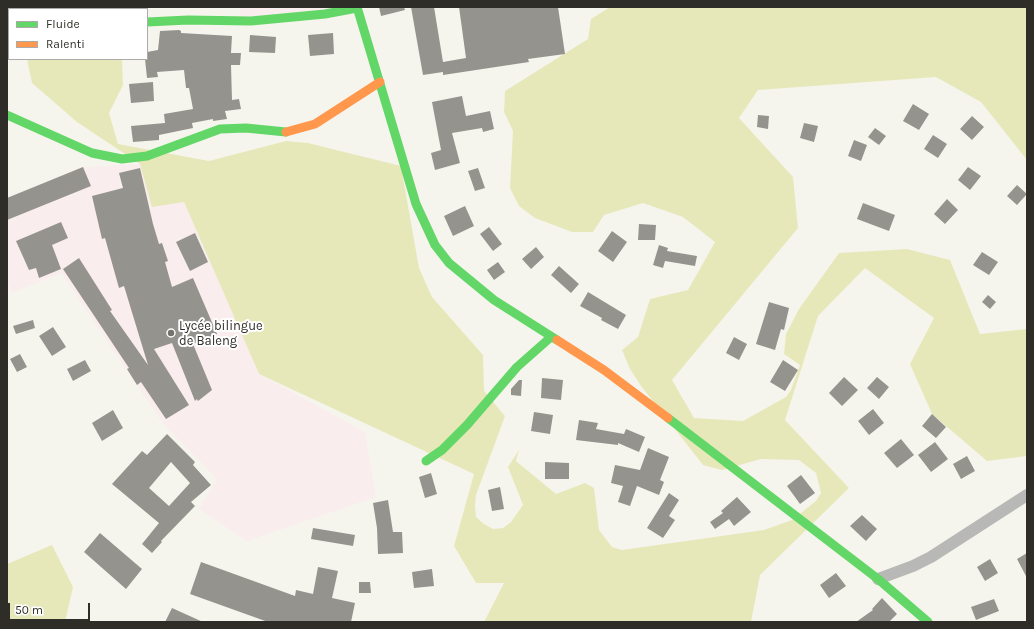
<!DOCTYPE html>
<html>
<head>
<meta charset="utf-8">
<style>
	body { margin:0 }
	#map { position:relative; width:1034px; height:629px; overflow:hidden; background:#f6f5ed; font-family:Karla,sans-serif }
	canvas { display:block }
	.frame { position:absolute; inset:0; border:8px solid #2e2d27; pointer-events:none }
	.legend { position:absolute; left:8px; top:8px; width:140px; height:52px; box-sizing:border-box; background:#fff; border:1px solid #ababa9; margin:0; padding:5px 7px; list-style:none; font-size:12px; color:#2e2d27 }
	.legend li { display:flex; align-items:center; gap:8px; height:20px }
	.legend b { width:20px; border:1px solid #ababa9 }
	.scale { position:absolute; left:8px; top:603px; width:82px; height:18px; box-sizing:border-box; border:2px solid #2e2d27; border-top:0; padding-left:5px; font-size:12px; line-height:14px; white-space:nowrap; color:#2e2d27; -webkit-text-stroke:3px #fff; paint-order:stroke }
</style>
</head>
<body>
<div id="map">
<canvas width="1034" height="629"></canvas>
<div class="frame"></div>
<ul class="legend">
<li><b style="height:5px;background:#63d668"></b>Fluide</li>
<li><b style="height:5px;background:#ff974d"></b>Ralenti</li>
</ul>
<div class="scale">50 m</div>
</div>
<script>
const ctx = document.querySelector('canvas').getContext('2d');
ctx.lineJoin = 'round';
function paint(path, color) {
  ctx.fillStyle = color;
  ctx.fill(path, 'evenodd');
}
function toPath(rows) {
  const path = new Path2D();
  for (const r of rows) {
    path.moveTo(r[0], r[1]);
    for (let i = 2; i < r.length; i += 2) path.lineTo(r[i], r[i + 1]);
  }
  return path;
}
function strokePath(path, color, width, dash) {
  ctx.strokeStyle = color;
  ctx.lineWidth = width;
  ctx.lineCap = dash ? 'butt' : 'round';
  ctx.setLineDash(dash || []);
  ctx.stroke(path);
}
function write(font, color, halo, rows, align = 'center') {
  ctx.font = font + ' Karla,sans-serif';
  ctx.lineWidth = 4;
  ctx.setLineDash([]);
  ctx.textBaseline = 'middle';
  ctx.strokeStyle = halo;
  ctx.fillStyle = color;
  for (const [text, x, y, turn = 0] of rows) {
    ctx.save();
    ctx.translate(x, y);
    ctx.rotate((+turn || 0) * Math.PI / 180);
    ctx.textAlign = isNaN(turn) ? turn : align;
    if (halo) ctx.strokeText(text, 0, 0);
    ctx.fillText(text, 0, 0);
    ctx.restore();
  }
}
paint(toPath([
	[239,7,345,7,241,18],
	[140,164,184,202,259,374,365,432,376,497,247,541,199,509,217,479,164,425,61,273,12,293,7,281,7,198,83,167]
]), '#f9eded');
paint(toPath([
	[610,7,1027,7,1027,160,981,102,936,77,758,90,739,118,793,177,798,228,672,380,694,418,743,421,786,397,791,390,800,365,784,354,786,334,799,309,839,253,907,249,950,260,980,334,1027,329,1027,456,987,461,932,414,910,364,934,318,865,268,818,316,785,420,849,488,760,575,751,622,484,622,504,583,476,583,454,546,474,474,259,374,184,202,152,207,140,164,77,122,32,83,27,59,122,59,123,85,109,113,118,144,209,161,286,141,308,143,401,166,419,268,432,297,483,355,484,391,505,416,476,495,475,506,476,517,484,524,493,529,503,528,511,522,523,505,508,467,519,450,516,461,556,494,585,483,594,488,599,530,612,547,622,550,764,530,792,520,816,501,821,493,816,473,799,460,761,459,722,470,703,465,641,386,630,369,622,350,638,337,650,299,688,290,715,242,683,217,643,203,604,215,593,232,572,232,535,218,519,206,510,188,513,131,504,112,505,91,588,39,591,19],
	[52,545,73,587,65,622,7,622,7,564]
]), '#e7e8ba');
paint(toPath([
	[379,7,404,7,405,10,381,16],
	[411,7,434,7,443,62,466,58,459,7,558,7,565,54,528,59,529,62,443,75,443,72,423,75],
	[179,30,181,31,181,33,232,36,231,53,241,53,240,65,231,65,232,100,239,99,241,109,225,111,227,119,213,121,213,119,192,123,193,128,159,135,159,140,133,142,131,126,165,123,164,114,193,109,189,88,186,88,184,70,157,72,158,77,147,78,145,59,147,59,147,52,158,50,160,31],
	[333,33,334,54,310,56,308,35],
	[250,35,276,37,275,53,249,52],
	[153,82,154,101,131,103,129,84],
	[462,96,466,116,490,111,494,129,483,132,482,128,452,133,460,163,435,170,431,153,441,150,432,102],
	[913,104,929,114,919,130,903,121],
	[758,115,769,116,768,129,757,127],
	[972,116,984,127,972,140,960,129],
	[804,123,818,126,814,142,800,138],
	[875,128,886,136,879,145,868,137],
	[933,135,947,144,938,158,924,149],
	[854,140,867,145,861,161,848,156],
	[83,167,91,186,7,220,7,198],
	[968,167,981,176,970,190,958,180],
	[140,168,153,224,159,244,162,243,168,261,165,262,172,287,193,278,217,334,193,344,212,390,198,401,197,399,195,401,172,343,154,349,189,405,166,419,141,382,137,385,127,369,129,368,63,269,79,258,112,310,110,311,148,365,124,286,119,288,105,238,102,239,92,196,123,188,119,173],
	[478,168,485,188,475,191,468,171],
	[1017,185,1027,194,1017,205,1007,196],
	[947,199,958,210,945,224,934,214],
	[863,203,895,215,889,231,857,219],
	[465,206,474,226,453,236,444,216],
	[61,222,68,238,52,245,61,269,39,278,36,268,29,270,16,241],
	[639,224,656,225,655,240,638,240],
	[489,227,502,244,493,251,480,234],
	[612,231,627,242,613,262,598,251],
	[195,233,208,262,190,271,176,242],
	[659,245,668,248,667,251,697,256,695,266,665,261,663,268,653,265],
	[536,247,544,257,531,269,522,259],
	[982,252,998,262,989,275,973,265],
	[498,262,505,272,494,280,487,270],
	[559,266,579,284,571,293,551,275],
	[588,292,626,315,618,329,601,320,602,318,580,306],
	[988,295,996,302,990,309,982,302],
	[769,302,789,308,784,330,781,329,775,350,756,344],
	[33,320,35,328,16,334,13,326],
	[53,327,66,347,52,356,39,336],
	[734,337,747,344,739,360,726,353],
	[20,354,27,367,17,372,10,359],
	[85,360,91,371,73,381,67,369],
	[783,360,798,370,785,391,770,382],
	[844,377,858,390,842,406,829,393],
	[877,377,889,387,879,399,867,388],
	[542,378,563,380,561,400,541,398],
	[519,380,522,380,521,396,511,395,511,389],
	[873,409,884,423,869,435,858,421],
	[113,410,123,428,102,441,92,423],
	[534,412,553,415,550,434,531,431],
	[932,414,946,427,936,438,922,426],
	[579,420,598,423,596,429,624,434,626,429,645,437,639,452,618,443,618,445,576,440],
	[167,434,195,462,193,465,211,485,191,502,195,506,161,541,162,542,152,553,142,544,159,523,112,484,142,451,147,455],
	[171,462,190,483,169,506,149,488],
	[901,439,914,455,897,468,884,453],
	[935,442,948,459,931,472,918,455],
	[648,448,669,457,660,480,664,482,659,495,637,486,630,506,618,502,623,486,611,483,615,465,640,470],
	[967,456,975,471,961,479,953,464],
	[545,462,569,463,569,479,545,479],
	[431,473,437,494,425,498,419,477],
	[801,475,815,493,800,504,787,486],
	[500,487,504,509,492,511,488,490],
	[669,493,679,500,669,516,675,520,663,538,647,528],
	[737,497,751,512,734,526,729,519,715,529,710,522,723,513,721,511],
	[388,500,393,532,402,532,403,553,378,554,377,528,373,503],
	[862,515,877,529,866,541,850,526],
	[313,528,355,535,353,546,311,539],
	[100,533,142,569,126,589,84,552],
	[1027,553,1027,578,1017,559],
	[990,559,998,573,985,581,977,567],
	[201,562,295,596,296,590,313,594,318,567,338,571,332,598,355,603,351,622,268,622,190,594],
	[432,569,434,586,414,588,412,572],
	[836,573,846,586,829,598,820,585],
	[359,582,370,582,371,593,359,593],
	[882,598,897,614,889,622,856,622,873,610,872,609],
	[994,599,999,611,976,620,971,607],
	[172,608,203,622,165,622]
]), '#95938e');
strokePath(toPath([
	[7,44,9,43],
	[878,579,913,566,931,557,1027,495]
]), '#b8b9b7', 12);
strokePath(toPath([
	[357,7,416,204,435,245,449,263,494,300,557,340],
	[147,22,188,20,251,21,325,14,357,8],
	[7,115,92,153,122,159,147,156,220,129,246,128,286,132],
	[668,418,878,579,928,622],
	[426,461,442,450,467,425,517,367,551,337]
]), '#63d668', 9);
strokePath(toPath([
	[286,132,315,124,380,82],
	[557,340,604,370,668,418]
]), '#ff974d', 9);
for (const [x, y, r, color] of [
	[171,333,4,"#74736c"]
]) {
  const dot = new Path2D();
  dot.arc(x, y, r, 0, 2 * Math.PI);
  ctx.fillStyle = color;
  ctx.fill(dot);
  strokePath(dot, '#fff', 1.5);
}
write('13px', '#2e2d27', '#fff', [
	["Lycée bilingue",179,326],
	["de Baleng",179,341]
], 'left');
</script>
</body>
</html>
